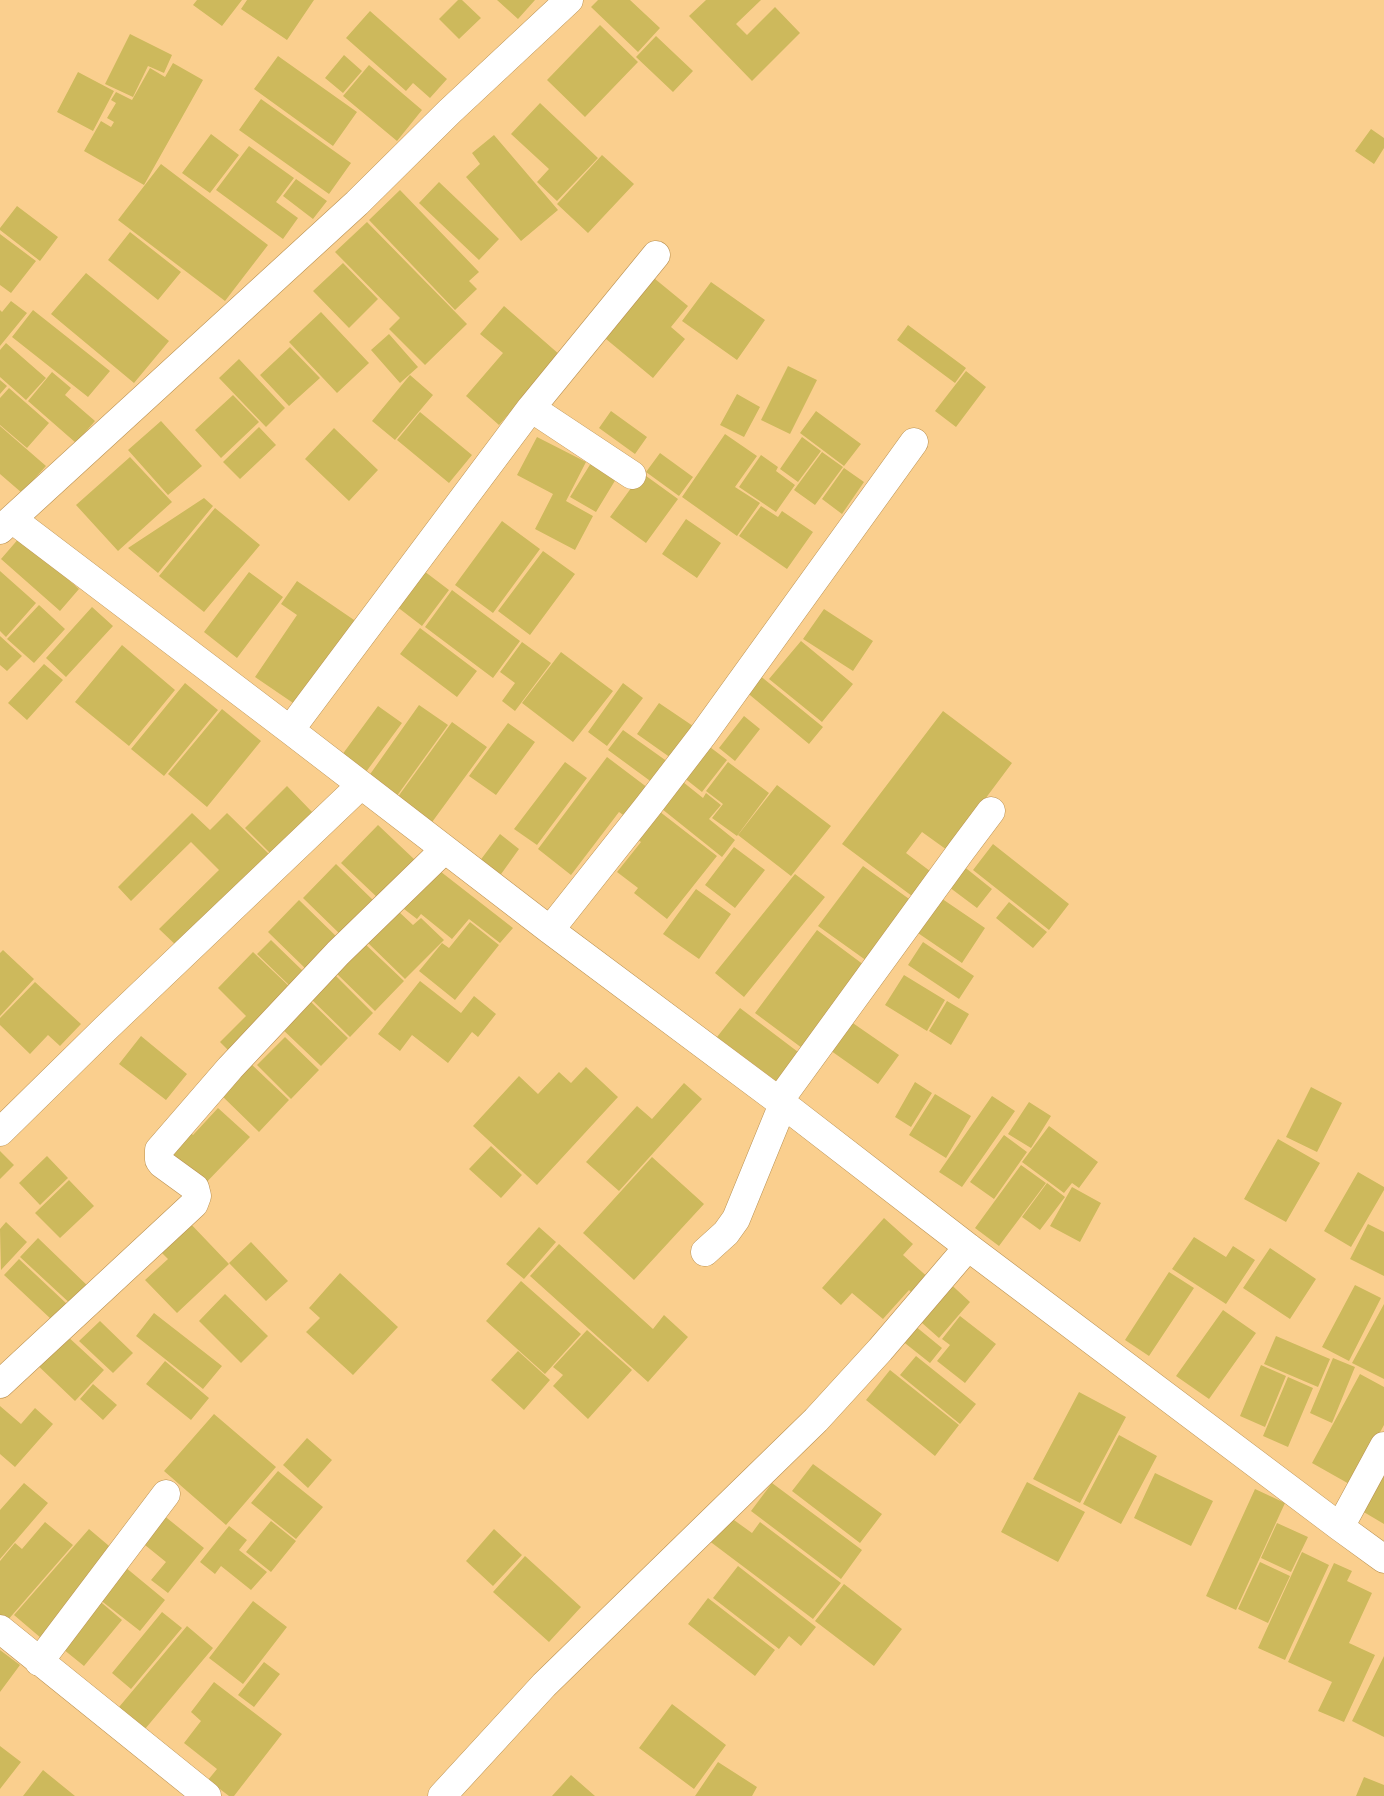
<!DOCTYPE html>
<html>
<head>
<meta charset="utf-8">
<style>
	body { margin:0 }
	canvas { display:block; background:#facf8e }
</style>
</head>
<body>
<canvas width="1384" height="1796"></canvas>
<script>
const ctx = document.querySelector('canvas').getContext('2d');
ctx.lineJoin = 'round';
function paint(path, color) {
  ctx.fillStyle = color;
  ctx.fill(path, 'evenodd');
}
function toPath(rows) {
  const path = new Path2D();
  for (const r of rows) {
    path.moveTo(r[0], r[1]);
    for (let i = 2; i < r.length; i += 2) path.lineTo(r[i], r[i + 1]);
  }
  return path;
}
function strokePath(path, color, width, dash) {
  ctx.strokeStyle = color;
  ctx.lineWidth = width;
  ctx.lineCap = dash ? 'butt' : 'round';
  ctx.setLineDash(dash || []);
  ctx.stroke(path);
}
paint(toPath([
	[197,0,242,0,222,26,193,5],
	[247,0,314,0,287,40,241,9],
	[458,0,462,0,481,18,459,39,439,19],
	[497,0,535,0,518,19],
	[598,0,630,0,660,28,638,52,591,7],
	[706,0,761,0,736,24,747,35,775,7,800,33,752,81,689,16],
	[370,11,447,79,430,98,413,83,406,91,346,38],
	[600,25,638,62,585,117,547,80],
	[130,34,172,55,164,73,148,66,133,97,105,84],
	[656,36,693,71,673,92,636,57],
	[344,55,362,71,343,93,325,78],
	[278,56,357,112,333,146,254,89],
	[173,63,203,80,144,185,84,151,101,121,111,127,114,122,107,118,116,103,111,100,116,92,132,100,150,68,165,77],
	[369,65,422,110,397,141,343,96],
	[78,72,114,91,93,131,57,112],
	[261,99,351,163,329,194,239,130],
	[540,103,598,158,557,201,537,182,549,169,511,134],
	[1371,129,1384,138,1384,148,1374,164,1355,151],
	[211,134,239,155,210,193,182,173],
	[494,135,558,210,521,241,466,177,480,164,472,153],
	[249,146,294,178,276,202,298,218,283,239,216,190],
	[602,155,634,184,588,233,557,204],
	[161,164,268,245,225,301,118,220],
	[296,179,327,201,313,219,283,196],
	[439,182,499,239,479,260,419,203],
	[400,190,479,272,469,281,477,289,455,310,369,220],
	[17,206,58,237,40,261,0,230,0,228],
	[367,222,467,324,425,365,389,329,400,318,335,252],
	[130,232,181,272,158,300,108,260],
	[0,234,36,261,11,293,0,285],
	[343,263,378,299,349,328,313,291],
	[86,273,169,341,134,383,51,314],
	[649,274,688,306,671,327,685,339,653,378,600,334],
	[711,282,765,320,737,360,682,321],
	[11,301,27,313,0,346,0,310,2,312],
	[504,306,560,355,499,425,466,396,503,353,480,334],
	[33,310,110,371,88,397,12,337],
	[321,312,369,363,337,393,289,342],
	[908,325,966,368,955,383,897,340],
	[389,334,418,367,400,383,371,350],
	[6,343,46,378,26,400,0,377,0,350],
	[290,347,320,378,289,406,260,375],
	[239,359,285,408,266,427,219,378],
	[788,366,817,380,790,434,761,420],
	[966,371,986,387,956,427,935,411],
	[52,372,71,388,65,395,95,421,76,443,28,401],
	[410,375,433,395,395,440,372,421],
	[0,380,7,386,0,394],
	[9,388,49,423,27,448,0,425,0,398],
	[737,394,760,407,744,437,720,425],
	[233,395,259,422,221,458,195,430],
	[611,411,647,437,635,454,599,428],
	[816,411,861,444,844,466,800,433],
	[420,412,472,455,449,483,397,440],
	[161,421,202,466,168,495,128,450],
	[0,426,46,466,22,493,0,474],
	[259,427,276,445,240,479,223,462],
	[334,428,378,470,349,501,305,459],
	[725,434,757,456,735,487,760,503,737,536,682,497],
	[537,437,586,462,566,501,593,516,575,550,535,529,553,494,517,475],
	[802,437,821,451,798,482,780,469],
	[822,452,843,467,815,505,794,490],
	[660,453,693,477,679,496,646,472],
	[761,455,778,467,776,471,795,485,776,512,739,487],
	[130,457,172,502,118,551,76,505],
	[591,463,616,479,596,512,570,497],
	[844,468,864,482,842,514,822,499],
	[642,473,678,499,646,543,610,517],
	[204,498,213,506,158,573,128,548],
	[761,506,778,517,782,511,813,532,787,569,739,536],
	[215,508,260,545,204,612,159,576],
	[686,519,721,543,697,578,662,554],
	[502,521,540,549,493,613,455,585],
	[20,537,79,589,60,611,1,559],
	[543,551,575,574,530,635,498,611],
	[0,571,36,603,6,637,0,631],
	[424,571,449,590,422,626,396,606],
	[249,572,283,597,237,658,204,632],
	[297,581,357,622,299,707,255,677,297,615,281,604],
	[452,590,520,641,493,678,425,627],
	[39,605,65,629,34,663,7,639],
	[92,607,113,626,66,677,46,658],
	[824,609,873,641,853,671,803,639],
	[420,628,477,671,457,697,400,654],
	[0,636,22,656,7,671,0,665],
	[801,641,853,684,822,722,769,679],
	[522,642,551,663,515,711,502,701,515,683,500,672],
	[122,645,175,690,129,746,75,702],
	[561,652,613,691,573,742,522,703],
	[44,664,63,680,27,720,8,703],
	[753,670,823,727,809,744,739,686],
	[185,683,218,710,164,776,131,749],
	[623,683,643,698,607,746,588,732],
	[659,703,693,726,671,758,637,734],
	[419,705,448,725,394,800,366,780],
	[378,706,402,723,363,776,339,759],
	[222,709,261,741,207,807,168,774],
	[943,711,1012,763,947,850,922,832,906,853,930,871,912,896,842,844],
	[744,716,760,729,735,761,719,748],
	[452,722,487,747,427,829,392,805],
	[508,723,535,742,496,795,469,776],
	[623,730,668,762,653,783,608,750],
	[702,741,727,760,702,792,678,773],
	[607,757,648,788,626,817,619,812,571,875,538,849],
	[565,762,587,778,537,845,514,829],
	[728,762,769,793,737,836,712,818,723,804,706,791],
	[678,778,703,798,706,793,721,805,709,819,735,840,722,857,657,805],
	[777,785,831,826,791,876,738,835],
	[287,786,314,814,272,855,245,828],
	[655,808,717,856,667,919,634,893,638,888,617,872,641,842,633,836],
	[192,813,210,830,227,813,271,856,179,948,159,929,219,870,191,842,131,901,118,887],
	[378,825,415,860,379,899,341,863],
	[500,834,519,849,499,877,479,862],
	[993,844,1069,904,1049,930,973,870],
	[734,847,765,870,735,908,705,885],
	[957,861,992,889,977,908,941,881],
	[336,864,376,903,343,937,303,898],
	[863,866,912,901,867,961,818,926],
	[436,868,513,928,500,943,469,919,452,939,421,914,417,919,404,909],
	[795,874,825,897,744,997,715,973],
	[696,889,731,914,699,959,663,934],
	[935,894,985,928,962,963,912,929],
	[299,900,340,940,309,972,268,932],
	[1009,902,1047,932,1033,948,996,918],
	[398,911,413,925,421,918,444,940,405,979,367,942],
	[470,922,499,945,455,1000,419,971,442,943,449,948],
	[817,930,864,965,802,1048,755,1013],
	[271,940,305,973,291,987,257,954],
	[363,942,404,981,375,1011,334,971],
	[923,942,974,976,959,999,908,965],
	[3,950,34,979,0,1016,0,953],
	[253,952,293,990,231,1053,220,1042,246,1016,218,988],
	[333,973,373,1013,350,1037,309,997],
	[904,975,945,1000,927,1031,885,1005],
	[420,981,461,1013,474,996,496,1014,478,1037,472,1032,448,1063,412,1035,400,1051,378,1034],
	[35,982,81,1024,60,1046,48,1035,30,1054,0,1025,0,1018],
	[306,997,348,1038,321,1066,279,1026],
	[947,1001,969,1014,951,1045,929,1031],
	[740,1008,802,1055,780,1084,717,1037],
	[847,1019,899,1055,878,1084,827,1048],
	[141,1036,187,1074,166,1100,119,1064],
	[285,1037,319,1070,291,1099,257,1065],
	[249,1062,289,1100,259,1132,219,1093],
	[586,1067,618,1097,537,1185,473,1126,519,1076,538,1094,559,1072,571,1083],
	[915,1082,932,1093,911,1127,895,1117],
	[684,1083,702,1099,619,1191,586,1162,637,1106,652,1119],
	[1311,1087,1342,1103,1317,1152,1286,1137],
	[935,1094,971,1116,946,1158,909,1135],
	[992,1096,1015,1111,962,1187,939,1172],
	[1029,1102,1051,1116,1031,1148,1008,1134],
	[218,1108,250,1137,200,1189,162,1152,185,1128,193,1135],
	[1049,1126,1098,1162,1079,1188,1072,1183,1064,1193,1022,1162],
	[1004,1135,1027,1152,994,1199,970,1182],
	[1278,1139,1320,1163,1286,1222,1244,1199],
	[491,1146,522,1175,501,1198,469,1169],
	[0,1151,14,1165,0,1179],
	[47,1156,68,1178,40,1205,19,1183],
	[652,1157,704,1204,634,1280,583,1233],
	[1021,1165,1046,1183,999,1246,975,1228],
	[1358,1172,1384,1187,1384,1190,1351,1247,1324,1231],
	[69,1180,94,1206,60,1238,35,1213],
	[1047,1183,1065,1197,1040,1230,1022,1217],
	[1072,1187,1101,1203,1080,1242,1050,1226],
	[884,1218,913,1244,903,1255,931,1280,915,1296,909,1290,883,1319,852,1293,841,1305,822,1288],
	[187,1220,229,1264,177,1313,145,1280,168,1259,157,1248],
	[6,1222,27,1242,1,1270,0,1229],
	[1368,1224,1384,1232,1384,1276,1350,1259],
	[539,1227,556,1242,524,1279,506,1264],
	[1194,1237,1226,1257,1233,1246,1255,1260,1226,1304,1172,1269],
	[38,1238,92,1290,75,1308,20,1257],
	[251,1242,288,1281,266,1301,229,1263],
	[559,1244,653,1329,664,1315,688,1337,648,1382,530,1276],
	[1270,1248,1316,1279,1290,1319,1243,1288],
	[19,1259,67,1304,52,1320,4,1275],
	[1169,1272,1194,1288,1149,1356,1125,1340],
	[340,1273,398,1327,353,1375,306,1332,320,1318,309,1308],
	[944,1278,970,1302,939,1338,913,1315],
	[521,1281,581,1334,545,1374,486,1321],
	[1355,1285,1381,1298,1349,1361,1322,1347],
	[225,1294,268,1336,241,1363,199,1321],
	[1384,1304,1384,1379,1352,1363],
	[1223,1310,1256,1333,1209,1399,1176,1376],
	[154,1313,222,1366,203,1389,136,1336],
	[960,1316,996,1344,965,1383,937,1361,950,1345,942,1339],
	[100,1321,133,1353,113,1373,79,1341],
	[909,1321,942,1348,930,1363,896,1336],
	[587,1330,632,1370,588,1419,553,1386,563,1375,553,1367],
	[65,1334,104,1370,75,1401,31,1359],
	[1276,1336,1330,1359,1318,1387,1264,1364],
	[518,1351,550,1380,524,1410,491,1380],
	[916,1356,976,1404,960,1424,900,1375],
	[1333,1358,1355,1367,1332,1423,1310,1413],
	[165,1361,209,1398,191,1420,146,1384],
	[1261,1365,1286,1376,1265,1427,1240,1416],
	[890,1370,959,1425,935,1456,866,1400],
	[1360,1374,1384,1387,1384,1425,1351,1485,1312,1463],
	[1288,1377,1313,1388,1288,1447,1263,1436],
	[93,1384,117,1405,103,1420,80,1399],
	[1079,1392,1126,1417,1080,1503,1033,1479],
	[0,1406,21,1424,35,1408,53,1424,15,1467,0,1454],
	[214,1414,276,1467,226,1525,164,1471],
	[1119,1435,1157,1456,1121,1524,1083,1504],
	[307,1438,332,1460,308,1488,283,1465],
	[1384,1462,1384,1524,1357,1508],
	[813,1464,882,1514,860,1543,792,1491],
	[278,1471,323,1507,296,1539,251,1503],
	[1155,1473,1213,1501,1191,1546,1134,1518],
	[1027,1482,1085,1512,1058,1562,1001,1532],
	[24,1483,48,1503,0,1559,0,1510],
	[772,1483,862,1550,841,1579,751,1511],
	[1255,1489,1285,1503,1236,1610,1206,1596],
	[162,1514,204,1548,168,1593,151,1580,166,1562,140,1541],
	[727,1515,752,1533,760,1522,841,1583,813,1619,708,1540],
	[271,1521,296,1541,271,1572,246,1552],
	[45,1522,73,1545,7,1621,0,1615,0,1561,15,1543,22,1549],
	[1277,1523,1308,1537,1291,1572,1261,1558],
	[229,1526,247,1540,239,1550,267,1572,251,1590,221,1566,215,1574,200,1562],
	[89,1529,115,1551,41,1638,14,1615],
	[494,1529,522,1555,493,1586,466,1561],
	[1302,1552,1329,1565,1285,1660,1258,1648],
	[525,1556,581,1607,549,1642,493,1592],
	[1260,1562,1290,1576,1268,1623,1238,1609],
	[1334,1563,1352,1571,1347,1581,1372,1593,1349,1643,1375,1655,1344,1722,1318,1711,1332,1682,1288,1662],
	[738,1566,816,1627,801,1646,789,1636,779,1649,713,1598],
	[125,1567,165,1600,140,1631,99,1599],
	[844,1584,902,1629,874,1666,815,1621],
	[96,1598,122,1620,84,1666,58,1645],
	[708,1598,775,1650,755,1676,688,1624],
	[253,1601,287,1627,243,1684,209,1658],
	[162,1612,182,1628,131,1689,112,1673],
	[187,1626,213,1648,140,1735,114,1713],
	[0,1650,20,1665,0,1692],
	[1384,1656,1384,1737,1352,1721],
	[264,1662,280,1674,254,1707,238,1695],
	[214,1682,282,1734,234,1796,229,1796,208,1780,217,1769,184,1743,201,1721,191,1712],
	[672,1704,726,1745,694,1789,639,1748],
	[0,1746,21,1762,0,1789],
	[718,1762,757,1787,752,1796,695,1796],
	[43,1770,75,1796,23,1796],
	[571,1775,595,1796,552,1796],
	[1364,1777,1384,1785,1384,1796,1356,1796]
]), '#cdb95c');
const minor = toPath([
	[531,408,632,475],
	[12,519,290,730,550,930,783,1104,968,1247,1340,1527,1384,1559],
	[0,530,357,203,449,112,569,0],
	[290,730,531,408,656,255],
	[550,930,649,805,702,736,914,442],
	[779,1101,961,851,991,811],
	[0,1132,105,1029,361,785],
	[705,1252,726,1233,736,1219,783,1104],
	[0,1384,194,1204,197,1196,195,1188,162,1164,159,1160,159,1150,230,1068,338,953,444,850],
	[1340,1527,1384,1446],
	[0,1629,207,1796],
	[39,1662,166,1494],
	[442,1796,544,1685,816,1420,880,1350,968,1247]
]);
strokePath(minor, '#ba9151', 29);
strokePath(minor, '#fff', 28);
</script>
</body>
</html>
